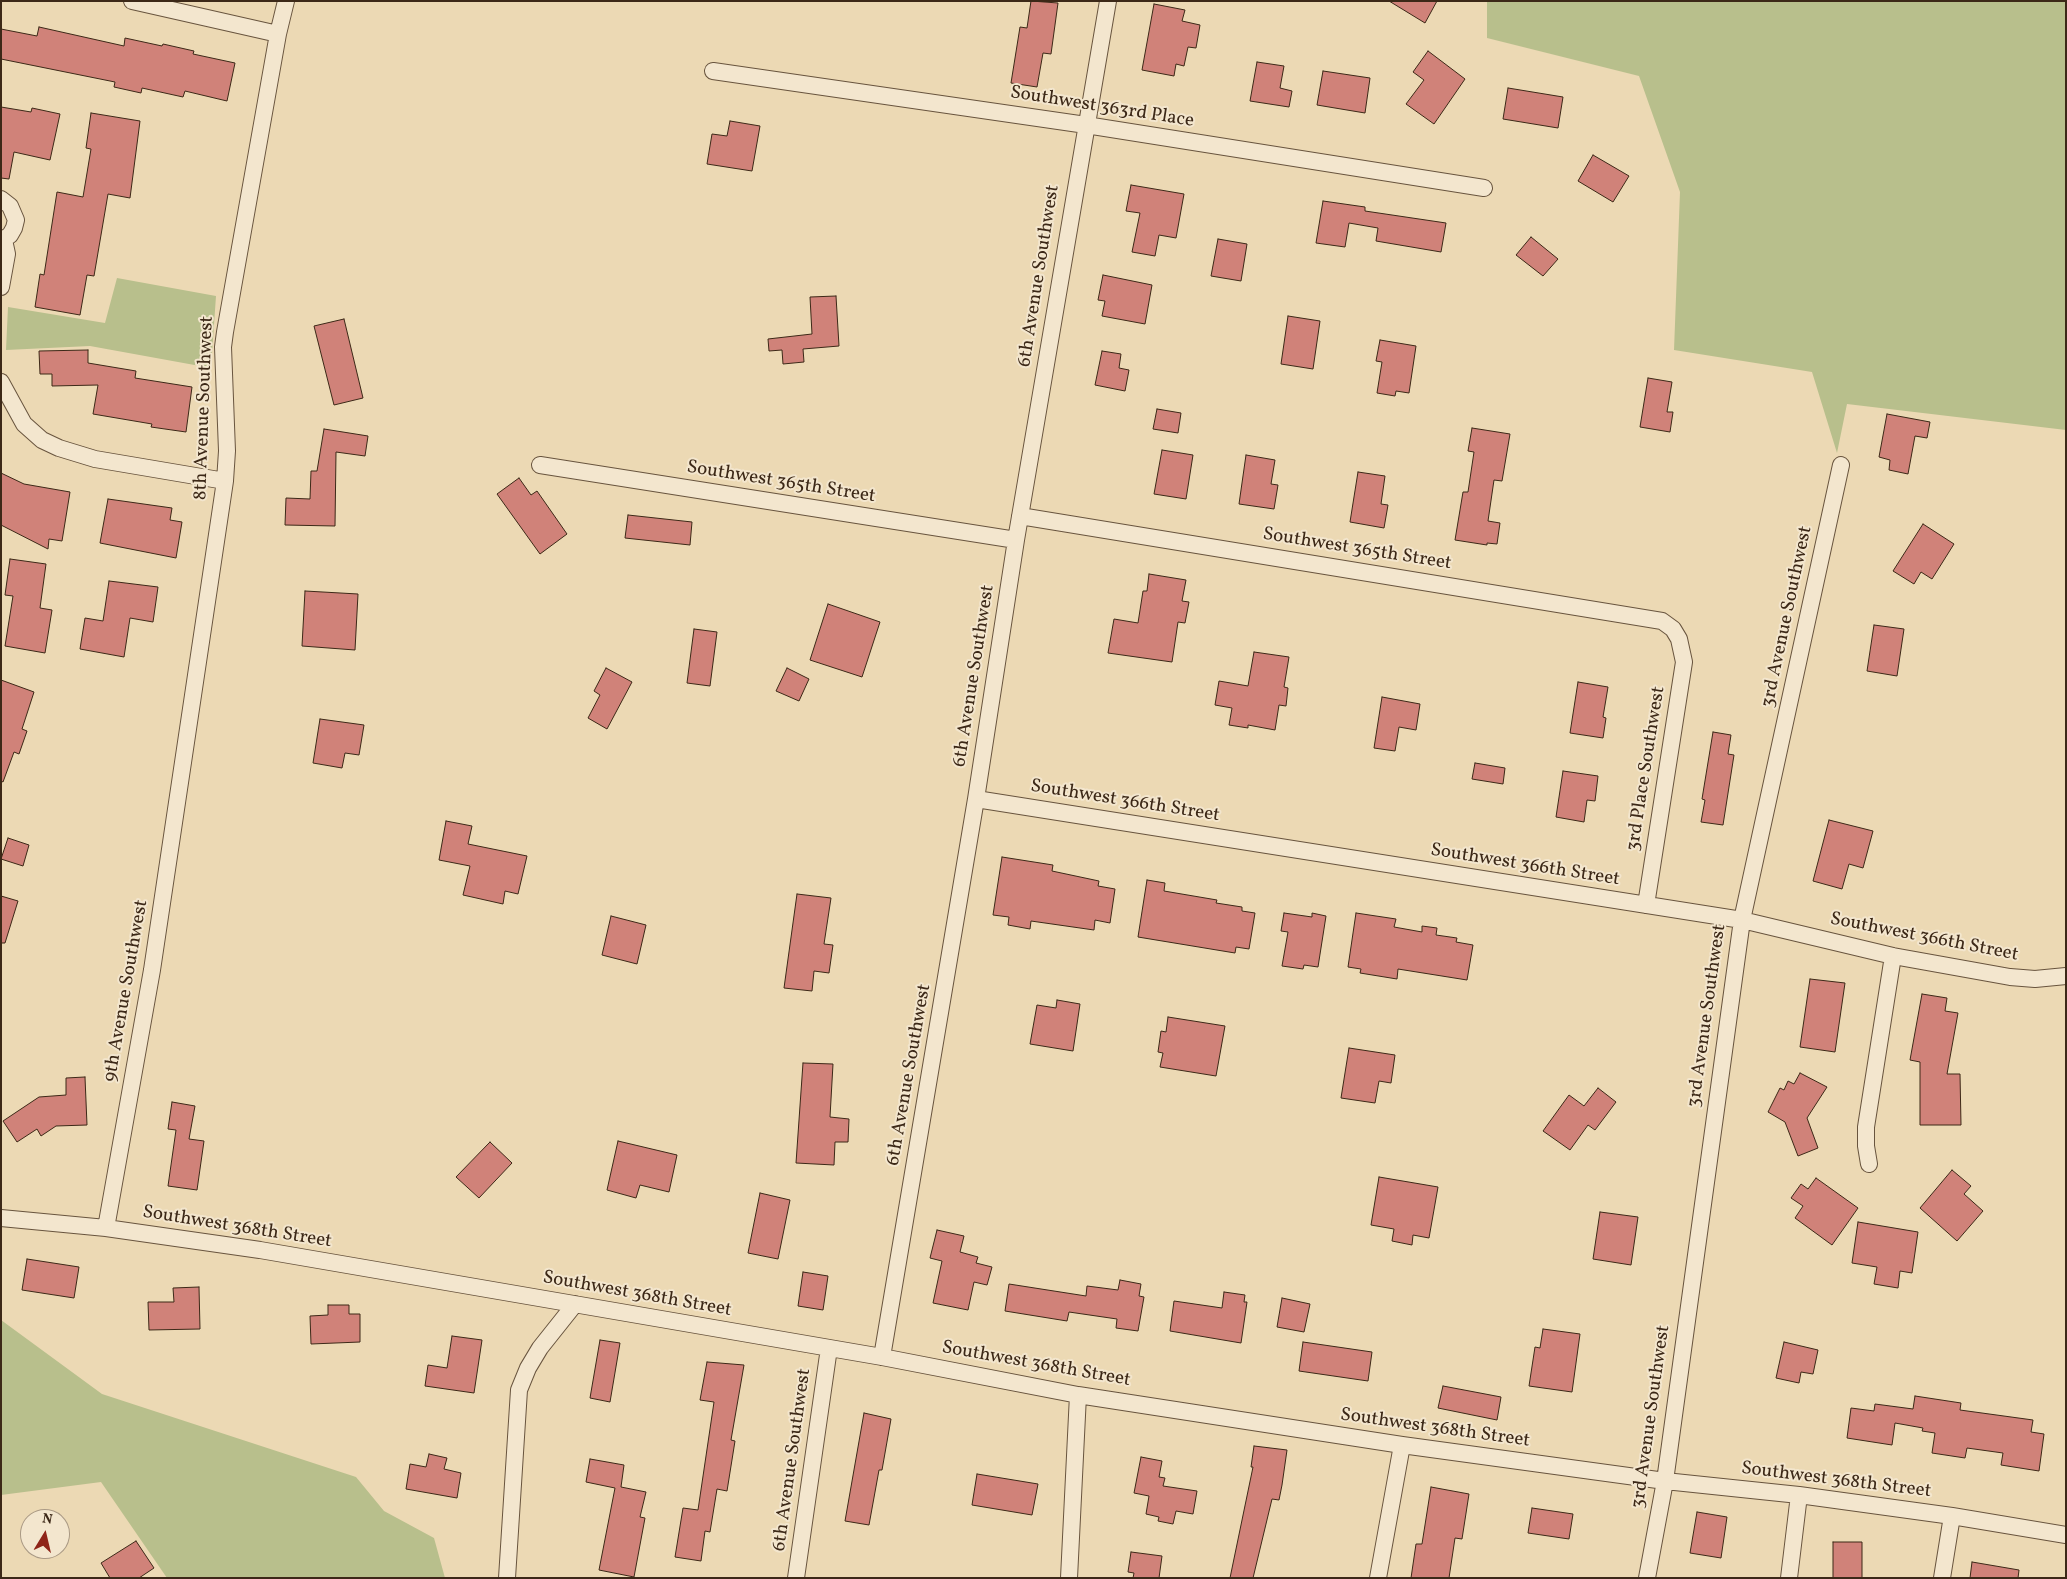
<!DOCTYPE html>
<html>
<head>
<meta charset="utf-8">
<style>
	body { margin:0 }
	#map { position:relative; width:2067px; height:1579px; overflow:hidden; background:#ecd9b4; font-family:Vollkorn,serif }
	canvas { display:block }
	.frame { position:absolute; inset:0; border:2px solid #3c2817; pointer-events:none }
	.north { position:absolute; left:20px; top:1509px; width:50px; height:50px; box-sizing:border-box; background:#f3e6ce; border:1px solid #aa9a85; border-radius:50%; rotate:9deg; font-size:14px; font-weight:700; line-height:20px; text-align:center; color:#3c2817 }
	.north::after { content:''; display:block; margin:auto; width:18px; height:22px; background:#8f2418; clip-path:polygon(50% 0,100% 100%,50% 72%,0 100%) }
</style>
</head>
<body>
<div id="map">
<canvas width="2067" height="1579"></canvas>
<div class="frame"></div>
<div class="north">N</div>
</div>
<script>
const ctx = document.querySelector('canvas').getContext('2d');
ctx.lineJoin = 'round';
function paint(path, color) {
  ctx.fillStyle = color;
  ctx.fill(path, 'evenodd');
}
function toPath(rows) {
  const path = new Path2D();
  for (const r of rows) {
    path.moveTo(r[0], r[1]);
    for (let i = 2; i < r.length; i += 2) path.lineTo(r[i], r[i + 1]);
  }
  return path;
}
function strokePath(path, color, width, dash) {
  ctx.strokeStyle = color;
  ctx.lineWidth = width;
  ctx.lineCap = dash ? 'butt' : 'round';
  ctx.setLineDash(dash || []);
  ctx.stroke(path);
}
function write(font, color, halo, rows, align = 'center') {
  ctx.font = font + ' Vollkorn,serif';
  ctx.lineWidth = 4;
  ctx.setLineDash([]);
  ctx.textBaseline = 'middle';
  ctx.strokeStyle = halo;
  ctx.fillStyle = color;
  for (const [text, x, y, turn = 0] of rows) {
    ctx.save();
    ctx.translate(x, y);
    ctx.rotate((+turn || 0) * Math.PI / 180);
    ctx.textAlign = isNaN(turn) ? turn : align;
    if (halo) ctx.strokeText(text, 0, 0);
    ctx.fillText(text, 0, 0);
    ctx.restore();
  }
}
paint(toPath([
	[1487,1,2066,1,2066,430,1847,404,1837,453,1812,372,1674,350,1680,192,1639,76,1487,38],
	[117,278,216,296,211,368,90,346,6,350,8,307,105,323],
	[1,1320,102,1394,356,1477,384,1511,434,1538,445,1578,167,1578,101,1482,1,1495]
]), '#b8bf8c');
const building = toPath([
	[1031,1,1058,3,1051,54,1043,53,1037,87,1011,83,1020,27,1027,28,1031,1],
	[1389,1,1437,1,1425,23,1389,1],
	[1154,4,1185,10,1182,21,1200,25,1196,48,1188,47,1184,66,1176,64,1174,76,1142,70,1154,4],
	[39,27,124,46,125,38,162,46,163,44,194,51,193,54,235,63,227,101,185,91,183,97,142,88,141,93,114,87,115,82,1,59,1,29,37,36,39,27],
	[1428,51,1465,79,1434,124,1406,104,1424,80,1413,72,1428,51],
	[1257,62,1284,66,1280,88,1292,91,1289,107,1250,101,1257,62],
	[1323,71,1370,78,1365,113,1317,105,1323,71],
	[1508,88,1563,97,1558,128,1503,119,1508,88],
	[1,107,31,112,32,108,60,114,50,160,14,152,9,179,1,178,1,107],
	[91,113,140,121,130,198,108,194,94,276,87,275,80,315,35,307,40,274,44,275,57,192,83,197,91,149,86,148,91,113],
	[730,121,760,126,752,171,707,164,712,134,727,136,730,121],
	[1593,155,1629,176,1613,202,1578,181,1593,155],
	[1131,185,1184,194,1176,238,1159,235,1155,256,1132,252,1140,213,1126,211,1131,185],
	[1323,201,1365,207,1365,211,1446,223,1441,252,1376,241,1378,228,1349,223,1345,247,1316,243,1323,201],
	[1531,237,1558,259,1543,276,1516,255,1531,237],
	[1218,239,1247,244,1241,281,1211,276,1218,239],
	[1103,275,1152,285,1145,324,1102,316,1105,301,1098,300,1103,275],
	[836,296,839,346,803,349,804,362,783,364,782,350,769,351,768,339,812,334,810,297,836,296],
	[1288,316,1320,321,1313,369,1281,364,1288,316],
	[344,319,363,398,334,405,314,326,344,319],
	[1380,340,1416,346,1409,393,1396,391,1395,396,1377,393,1382,362,1376,361,1380,340],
	[88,350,88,363,136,371,135,378,192,387,186,432,151,427,152,424,93,414,98,385,52,386,52,374,40,374,39,351,88,350],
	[1102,351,1121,354,1119,368,1129,370,1125,391,1095,385,1102,351],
	[1648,378,1672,382,1667,412,1673,412,1670,432,1640,427,1648,378],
	[1157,409,1181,413,1178,433,1153,429,1157,409],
	[1887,414,1930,422,1927,438,1915,436,1908,474,1889,470,1890,460,1879,457,1887,414],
	[1472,428,1510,434,1502,481,1494,480,1488,521,1500,523,1497,544,1487,543,1487,545,1455,540,1463,492,1468,492,1474,452,1468,451,1472,428],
	[324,429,368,436,365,456,336,452,335,526,285,525,286,498,310,499,311,471,317,471,324,429],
	[1162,450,1193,455,1186,499,1154,494,1162,450],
	[1246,455,1275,460,1271,484,1278,485,1274,509,1239,504,1246,455],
	[1358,472,1385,476,1381,504,1388,505,1384,528,1350,522,1358,472],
	[1,473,24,484,70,492,62,541,49,539,48,549,1,525,1,473],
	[519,478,531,495,537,491,567,534,540,554,497,494,519,478],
	[108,499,172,508,170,520,182,522,176,558,100,543,108,499],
	[628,515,692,522,690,545,625,538,628,515],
	[1923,524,1954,544,1932,579,1921,572,1914,584,1893,571,1923,524],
	[10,559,46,564,40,608,52,610,45,653,5,646,13,596,5,595,10,559],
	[1149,574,1186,580,1182,601,1189,602,1185,623,1178,622,1172,662,1108,653,1114,619,1138,623,1143,591,1147,591,1149,574],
	[109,581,158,587,153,622,130,618,124,657,80,649,85,618,103,621,109,581],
	[305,591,358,594,355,650,302,646,305,591],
	[828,604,880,622,862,677,810,660,828,604],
	[1874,625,1904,629,1897,676,1867,671,1874,625],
	[694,629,717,632,710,686,687,683,694,629],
	[1254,652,1289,657,1284,687,1288,688,1286,706,1279,705,1275,730,1248,725,1248,728,1229,725,1232,708,1215,705,1219,681,1248,686,1254,652],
	[606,668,632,682,607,729,588,718,600,695,594,691,606,668],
	[787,668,809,679,799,701,776,691,787,668],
	[1,680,34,692,22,729,27,731,19,754,14,752,3,782,1,781,1,680],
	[1578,682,1608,687,1603,717,1606,718,1603,738,1570,733,1578,682],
	[1382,697,1420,704,1416,730,1399,727,1395,751,1374,748,1382,697],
	[320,719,364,725,359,755,345,753,342,768,313,763,320,719],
	[1713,732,1731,735,1728,754,1734,755,1723,825,1701,822,1705,800,1702,799,1713,732],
	[1475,763,1505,768,1503,784,1472,779,1475,763],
	[1563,771,1598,776,1595,801,1587,800,1584,822,1556,817,1563,771],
	[1829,820,1873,831,1863,868,1849,864,1842,889,1813,881,1829,820],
	[446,821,472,826,468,844,527,856,518,894,505,891,503,904,463,895,470,866,439,860,446,821],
	[8,838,29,845,23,866,1,859,8,838],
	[1002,857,1053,865,1052,871,1099,881,1098,886,1115,889,1110,923,1095,920,1094,930,1031,921,1030,929,1008,925,1009,917,993,915,1002,857],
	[1147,880,1165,883,1164,891,1217,900,1216,903,1242,907,1242,911,1255,913,1249,949,1236,947,1235,953,1138,937,1147,880],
	[797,894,831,898,824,944,833,945,829,973,814,971,812,991,784,988,797,894],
	[1,896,18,901,5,943,1,943,1,896],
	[1284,913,1312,917,1312,913,1326,916,1318,967,1304,965,1303,969,1282,966,1288,932,1281,931,1284,913],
	[1356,913,1396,919,1394,927,1422,932,1422,926,1437,928,1436,935,1457,938,1456,942,1473,945,1467,980,1398,969,1397,979,1360,973,1361,969,1348,967,1356,913],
	[611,916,646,925,637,964,602,955,611,916],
	[1810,979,1845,983,1835,1052,1800,1047,1810,979],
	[1922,994,1947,998,1945,1011,1958,1013,1947,1074,1960,1074,1961,1125,1920,1125,1920,1062,1910,1060,1922,994],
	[1057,1000,1080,1004,1073,1051,1030,1044,1037,1005,1056,1008,1057,1000],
	[1168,1017,1225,1026,1216,1076,1160,1067,1163,1053,1158,1052,1161,1031,1166,1032,1168,1017],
	[1349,1048,1395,1055,1391,1083,1379,1081,1375,1103,1341,1098,1349,1048],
	[803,1063,833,1064,830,1117,849,1119,848,1142,835,1142,834,1165,796,1163,803,1063],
	[1800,1073,1827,1087,1807,1118,1818,1148,1798,1156,1785,1122,1768,1112,1780,1088,1784,1090,1788,1081,1794,1084,1800,1073],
	[85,1077,87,1125,56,1126,41,1136,37,1129,17,1142,3,1121,39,1097,66,1095,66,1078,85,1077],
	[1598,1088,1616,1102,1595,1130,1588,1125,1570,1150,1543,1131,1569,1095,1584,1106,1598,1088],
	[172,1102,195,1106,189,1139,204,1141,197,1190,168,1186,176,1130,168,1129,172,1102],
	[618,1141,677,1155,669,1192,640,1185,636,1198,607,1190,618,1141],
	[490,1142,512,1163,479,1198,456,1177,490,1142],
	[1952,1170,1971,1186,1964,1194,1983,1211,1957,1241,1920,1208,1952,1170],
	[1379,1177,1438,1187,1429,1238,1413,1235,1412,1245,1392,1241,1394,1229,1371,1225,1379,1177],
	[1816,1178,1858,1208,1832,1245,1795,1218,1803,1206,1791,1198,1801,1184,1808,1189,1816,1178],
	[760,1193,790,1200,778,1259,748,1253,760,1193],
	[1600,1212,1638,1217,1631,1265,1593,1259,1600,1212],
	[1858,1222,1918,1232,1912,1273,1900,1271,1898,1288,1874,1284,1877,1267,1852,1263,1858,1222],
	[937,1230,964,1236,960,1252,978,1257,976,1263,992,1267,987,1285,974,1282,968,1310,933,1303,942,1261,930,1258,937,1230],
	[27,1259,79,1267,74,1298,22,1290,27,1259],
	[803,1272,828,1276,823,1310,798,1306,803,1272],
	[1120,1280,1141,1284,1139,1296,1144,1297,1138,1331,1116,1328,1117,1319,1069,1312,1067,1321,1005,1311,1009,1284,1086,1296,1087,1286,1118,1290,1120,1280],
	[199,1287,200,1329,149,1330,148,1302,174,1302,173,1288,199,1287],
	[1224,1292,1245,1295,1244,1302,1247,1302,1241,1343,1170,1331,1174,1301,1222,1308,1224,1292],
	[1282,1298,1310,1304,1304,1332,1277,1327,1282,1298],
	[328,1305,349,1305,349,1314,360,1314,360,1342,311,1344,310,1316,328,1315,328,1305],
	[1543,1329,1580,1334,1572,1392,1529,1386,1535,1347,1540,1348,1543,1329],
	[452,1336,482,1340,474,1393,425,1386,428,1365,447,1368,452,1336],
	[600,1340,620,1343,610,1402,590,1398,600,1340],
	[1303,1342,1372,1352,1368,1381,1299,1371,1303,1342],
	[1784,1342,1818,1350,1813,1374,1801,1372,1799,1383,1776,1378,1784,1342],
	[707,1362,744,1365,731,1440,735,1441,727,1491,717,1489,710,1532,705,1531,701,1561,675,1557,683,1508,698,1510,714,1402,700,1400,707,1362],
	[1443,1386,1501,1397,1497,1420,1438,1408,1443,1386],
	[1915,1396,1961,1403,1960,1410,2033,1420,2031,1432,2044,1434,2039,1471,2001,1465,2003,1453,1967,1448,1965,1458,1932,1453,1935,1433,1922,1431,1923,1428,1895,1423,1892,1445,1847,1438,1851,1408,1874,1411,1875,1404,1913,1409,1915,1396],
	[864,1413,891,1419,882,1470,879,1470,869,1525,845,1521,864,1413],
	[1254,1446,1287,1450,1282,1485,1279,1500,1272,1499,1253,1578,1230,1578,1253,1467,1251,1467,1254,1446],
	[429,1454,447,1458,444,1469,461,1473,457,1498,406,1489,410,1464,426,1467,429,1454],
	[1141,1457,1162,1461,1159,1477,1165,1478,1163,1486,1197,1491,1193,1514,1176,1511,1173,1524,1158,1521,1159,1517,1146,1514,1149,1496,1134,1493,1141,1457],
	[590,1459,624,1465,621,1487,646,1492,640,1517,645,1518,634,1577,599,1570,615,1488,586,1482,590,1459],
	[977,1474,1038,1484,1032,1515,972,1505,977,1474],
	[1431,1487,1469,1494,1462,1539,1455,1538,1449,1578,1411,1578,1416,1544,1422,1544,1431,1487],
	[1532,1508,1573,1514,1569,1539,1528,1533,1532,1508],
	[1697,1512,1727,1517,1721,1558,1690,1553,1697,1512],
	[136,1541,154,1568,139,1578,110,1578,101,1563,136,1541],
	[1833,1542,1862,1542,1862,1578,1833,1578,1833,1542],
	[1131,1552,1162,1556,1159,1578,1133,1578,1134,1573,1128,1572,1131,1552],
	[1972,1562,2019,1570,2018,1578,1970,1578,1972,1562]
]);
paint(building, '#d08279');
strokePath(building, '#3c2817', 1);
const street = toPath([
	[132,1,278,34],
	[713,71,1086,125,1484,188],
	[1,199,10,206,16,220,14,228,10,235,1,241],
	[1,287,7,254,4,240],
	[1,382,24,424,42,440,59,448,95,459,225,481],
	[540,465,1016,540],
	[1020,516,1662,621,1673,629,1679,639,1684,662,1646,905],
	[976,799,1742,920,1893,956,2010,977,2035,979,2066,976],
	[1869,1164,1866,1146,1866,1127,1893,956],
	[1,1218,106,1228,260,1250,882,1357,1078,1395,1402,1445,1665,1481,1799,1495,1952,1516,2066,1535],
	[106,1228,152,970,225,481,227,451,223,347,225,332,278,34,286,1],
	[882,1357,976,799,1016,540,1108,1],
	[507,1578,519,1390,528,1368,540,1348,575,1304],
	[796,1578,829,1348],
	[1069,1578,1078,1395],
	[1378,1578,1402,1445],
	[1647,1578,1665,1481,1742,920,1841,465],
	[1789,1578,1799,1495],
	[1942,1578,1952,1516]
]);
strokePath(street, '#68543e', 18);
strokePath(street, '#f3e6ce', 16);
write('19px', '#3c2817', '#f3e6ce', [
	["Southwest 363rd Place",1102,108,9],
	["6th Avenue Southwest",1040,276,-81],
	["8th Avenue Southwest",205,408,-88],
	["Southwest 365th Street",781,483,9],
	["Southwest 365th Street",1357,550,9],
	["3rd Avenue Southwest",1788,617,-78],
	["6th Avenue Southwest",975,676,-81],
	["3rd Place Southwest",1647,769,-81],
	["Southwest 366th Street",1125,802,9],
	["Southwest 366th Street",1525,866,9],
	["Southwest 366th Street",1924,938,11],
	["9th Avenue Southwest",127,991,-80],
	["3rd Avenue Southwest",1708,1016,-82],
	["6th Avenue Southwest",910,1075,-80],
	["Southwest 368th Street",237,1228,9],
	["Southwest 368th Street",637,1295,10],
	["Southwest 368th Street",1036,1365,10],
	["3rd Avenue Southwest",1652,1417,-82],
	["Southwest 368th Street",1435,1429,8],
	["6th Avenue Southwest",793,1460,-82],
	["Southwest 368th Street",1836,1481,7]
]);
</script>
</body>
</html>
